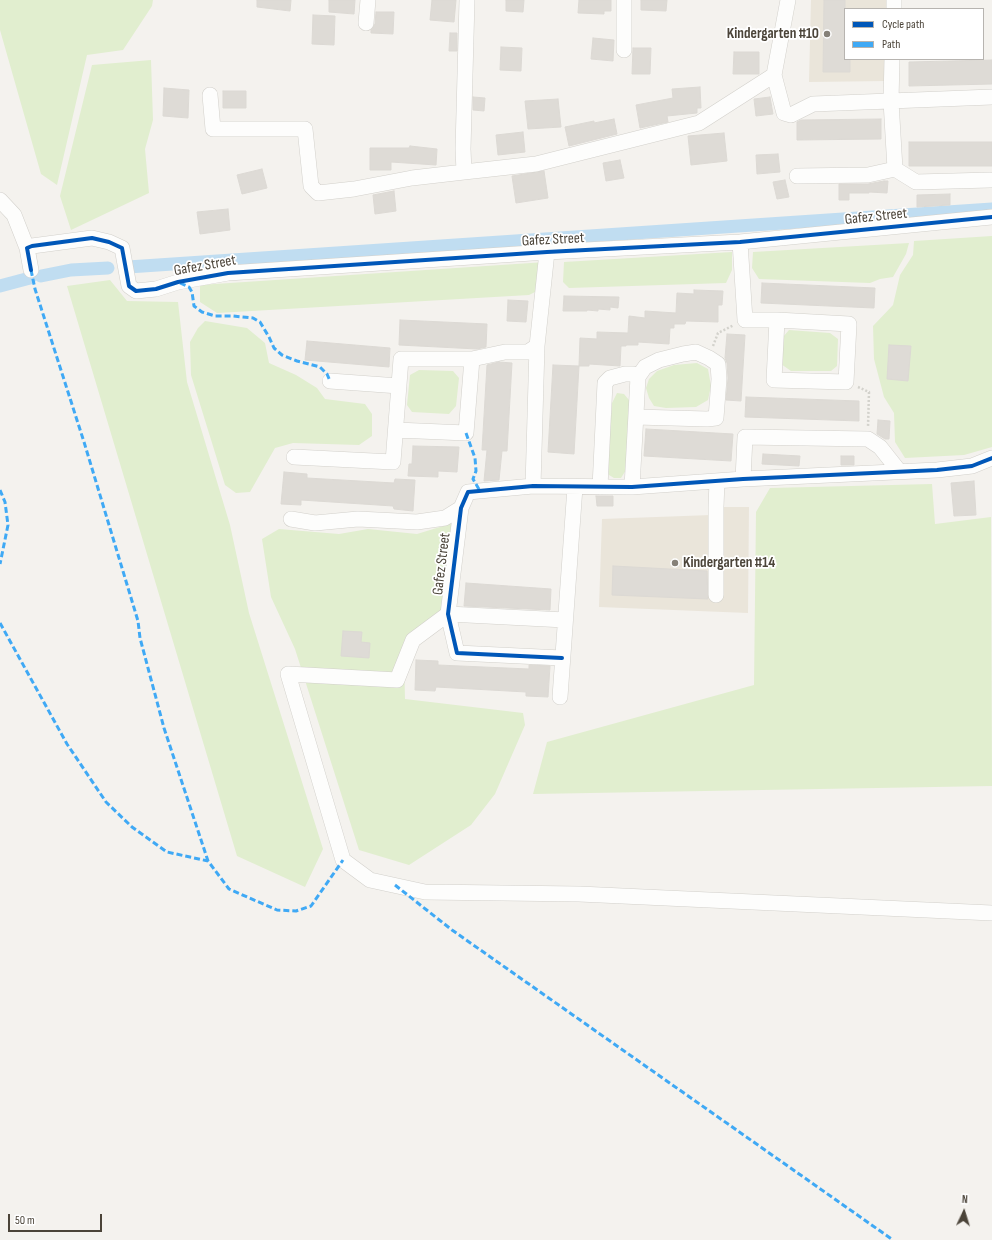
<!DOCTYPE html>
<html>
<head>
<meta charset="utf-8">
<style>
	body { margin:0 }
	#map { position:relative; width:992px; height:1240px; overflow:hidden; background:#f4f2ee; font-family:"Sofia Sans Condensed",sans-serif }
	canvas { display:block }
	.legend { position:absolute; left:844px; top:8px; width:140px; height:52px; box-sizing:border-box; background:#fff; border:1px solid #b7b4b0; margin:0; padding:5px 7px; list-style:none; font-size:12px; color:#4b4439 }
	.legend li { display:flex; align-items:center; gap:8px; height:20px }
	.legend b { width:20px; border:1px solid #b7b4b0 }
	.north { position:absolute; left:944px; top:1192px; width:40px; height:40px; -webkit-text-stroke:3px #fff; paint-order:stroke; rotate:4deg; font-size:11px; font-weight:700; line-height:16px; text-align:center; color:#4b4439 }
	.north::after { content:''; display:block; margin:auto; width:14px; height:18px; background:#4b4439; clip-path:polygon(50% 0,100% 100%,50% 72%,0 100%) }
	.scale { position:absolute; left:8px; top:1214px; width:94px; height:18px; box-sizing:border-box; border:2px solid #4b4439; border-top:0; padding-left:5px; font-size:12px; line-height:14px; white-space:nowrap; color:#4b4439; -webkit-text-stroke:3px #fff; paint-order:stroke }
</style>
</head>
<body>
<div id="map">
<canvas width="992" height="1240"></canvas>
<ul class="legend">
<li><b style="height:5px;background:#0057b8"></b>Cycle path</li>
<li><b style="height:5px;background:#3fa9f5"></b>Path</li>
</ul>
<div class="north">N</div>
<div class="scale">50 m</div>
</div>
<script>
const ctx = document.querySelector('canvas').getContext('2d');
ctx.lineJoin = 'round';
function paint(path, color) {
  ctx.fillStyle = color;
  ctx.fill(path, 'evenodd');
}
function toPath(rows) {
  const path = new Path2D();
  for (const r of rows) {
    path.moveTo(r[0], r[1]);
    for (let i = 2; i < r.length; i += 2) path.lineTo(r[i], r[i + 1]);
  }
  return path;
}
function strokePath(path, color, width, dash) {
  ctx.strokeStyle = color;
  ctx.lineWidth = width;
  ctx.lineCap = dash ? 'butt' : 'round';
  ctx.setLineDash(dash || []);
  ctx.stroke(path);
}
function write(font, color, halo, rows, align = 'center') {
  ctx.font = font + ' "Sofia Sans Condensed",sans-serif';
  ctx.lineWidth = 3.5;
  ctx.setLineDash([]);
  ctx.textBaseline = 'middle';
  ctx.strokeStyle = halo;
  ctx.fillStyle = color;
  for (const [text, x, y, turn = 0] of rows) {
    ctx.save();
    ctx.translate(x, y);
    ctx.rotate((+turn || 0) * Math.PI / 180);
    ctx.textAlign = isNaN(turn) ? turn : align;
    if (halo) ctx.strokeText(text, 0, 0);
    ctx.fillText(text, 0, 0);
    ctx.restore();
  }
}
paint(toPath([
	[811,0,888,0,888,9,845,9,845,59,887,59,887,81,809,82],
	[711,507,749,507,748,613,599,607,602,519,711,515]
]), '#eae5da');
paint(toPath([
	[0,0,153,0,152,6,123,50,87,55,57,185,41,174,0,30],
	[151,60,153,120,145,149,149,193,71,230,60,196,92,65],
	[992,236,992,447,964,455,905,458,895,442,894,413,884,397,874,359,873,326,893,305,900,275,913,255,914,241],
	[909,243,906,254,893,277,880,279,870,283,759,279,752,268,753,252],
	[732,252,732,270,726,283,569,288,563,282,564,262],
	[546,262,545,287,529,295,217,313,200,302,200,285],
	[110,280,127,301,178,302,187,382,230,525,249,613,323,849,305,887,237,856,67,286],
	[205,321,247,328,265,343,269,363,296,375,317,388,325,399,365,404,372,414,372,436,359,445,293,443,275,448,250,492,236,493,225,485,191,375,190,342,198,328],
	[789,330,830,333,838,339,837,366,831,371,791,371,781,364,783,337],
	[697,363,708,369,711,386,708,400,696,407,666,408,654,406,649,398,646,388,649,379,657,371,674,365],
	[419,370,453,371,459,378,456,406,449,414,412,412,407,405,410,375],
	[617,393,624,394,629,400,630,417,626,470,621,478,614,478,609,475,607,468,612,403],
	[932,484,935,524,991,517,992,786,533,794,547,742,754,685,756,512,770,488],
	[453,523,452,597,404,657,405,699,523,713,525,725,495,794,471,825,409,865,359,850,295,649,271,597,262,539,279,529,339,534,368,529,417,534]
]), '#e1eecf');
strokePath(toPath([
	[128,267,992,209],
	[41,276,71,270,108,268],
	[0,286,30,278]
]), '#c0ddf1', 13);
const building = toPath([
	[257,0,291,0,290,11,257,7,257,0],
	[329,0,355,0,354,14,329,12,329,0],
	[432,0,456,0,454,22,430,20,432,0],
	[506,0,524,0,523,12,506,11,506,0],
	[579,0,611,0,611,11,604,11,604,14,578,13,579,0],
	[641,0,667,0,666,11,641,10,641,0],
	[824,0,845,0,845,59,850,59,850,72,823,72,824,0],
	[376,12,394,12,393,34,371,33,371,30,375,24,376,12],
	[313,15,335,16,334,45,312,44,313,15],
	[450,33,457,33,457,51,449,51,450,33],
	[593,38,614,40,613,61,591,59,593,38],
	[501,47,522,48,521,71,500,70,501,47],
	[633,48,651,48,650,74,632,74,633,48],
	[734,52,759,52,759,74,733,74,734,52],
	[992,60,992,84,909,86,909,62,992,60],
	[700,87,701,108,697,108,697,113,667,116,668,122,640,128,636,105,673,98,672,89,700,87],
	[164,88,189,90,188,118,163,116,164,88],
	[223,91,246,91,246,108,223,108,223,91],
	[473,97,485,98,484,111,473,110,473,97],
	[770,97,773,114,756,116,754,99,770,97],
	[558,99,561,127,528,129,525,101,558,99],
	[614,119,617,134,569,146,565,127,594,121,594,123,614,119],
	[881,119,881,139,797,140,797,122,801,120,881,119],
	[523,132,525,152,498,155,496,135,523,132],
	[724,133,727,161,691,165,688,136,724,133],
	[909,142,992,142,992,166,909,166,909,142],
	[410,146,437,149,436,165,391,162,391,170,370,170,370,148,409,148,410,146],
	[778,154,780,172,757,174,756,155,778,154],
	[620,160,624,178,606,181,603,163,620,160],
	[262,169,267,188,242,194,237,175,262,169],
	[544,171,548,198,516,203,512,176,544,171],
	[785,180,789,197,777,199,773,182,785,180],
	[884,181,888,181,887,193,869,192,869,193,849,193,849,200,839,200,839,184,868,184,884,181],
	[394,191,396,211,375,214,373,195,394,191],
	[950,194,950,205,917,207,917,195,950,194],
	[228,209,230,230,200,234,197,212,228,209],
	[762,283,875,288,874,308,761,303,762,283],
	[694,290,723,291,722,305,718,305,718,322,686,321,685,324,674,324,674,328,670,328,669,344,638,342,638,345,626,345,626,346,621,346,620,366,589,364,589,366,579,366,580,338,597,339,597,332,628,333,629,316,645,318,645,311,676,313,677,293,694,294,694,290],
	[564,296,619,297,618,308,610,307,610,310,598,309,598,311,587,310,587,311,563,311,564,296],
	[508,300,528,301,526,322,507,321,508,300],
	[400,320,487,324,486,347,477,349,399,345,400,320],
	[727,334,745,335,741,401,726,400,728,378,727,363,725,358,727,334],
	[307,341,390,348,389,367,305,360,307,341],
	[889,345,911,346,908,381,887,379,889,345],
	[499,362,512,363,507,451,502,451,499,480,484,481,487,450,482,450,487,365,499,362],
	[553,365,579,366,574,454,548,452,553,365],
	[746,397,859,401,859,421,745,417,746,397],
	[878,420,890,421,889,439,885,439,877,434,878,420],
	[646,429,733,434,731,461,644,456,646,429],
	[413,446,459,447,457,472,438,471,438,477,408,476,409,464,412,464,413,446],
	[763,454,800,456,799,466,762,464,763,454],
	[841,456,854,456,854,465,841,465,841,456],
	[284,472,307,474,307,478,394,483,395,479,415,480,413,511,394,509,393,506,301,500,301,505,281,504,284,472],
	[974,481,976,515,954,516,951,483,974,481],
	[596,496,613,496,613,506,597,506,596,496],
	[613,566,707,571,708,599,612,595,613,566],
	[466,583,551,589,550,610,464,606,466,583],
	[343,631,362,632,361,642,370,643,369,658,341,656,343,631],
	[416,660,438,661,438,665,529,669,529,665,550,666,548,697,526,696,526,692,436,687,435,691,415,690,416,660]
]);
paint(building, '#dedbd6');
strokePath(building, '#dcd9d4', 1);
const minor = toPath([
	[467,0,463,149,464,172,536,164,699,123,774,75,788,0],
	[894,9,894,0],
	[366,23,368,0],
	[624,50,624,0],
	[892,59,891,101,895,169,916,182,990,180],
	[774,75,784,113,791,115,813,104,992,97],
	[210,95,213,129,305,129,311,186,318,193,354,189,412,178,464,172],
	[797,176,868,175,895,169],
	[0,200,14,215,27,248],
	[740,242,745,320,777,320,849,324,846,382,774,380,777,320],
	[31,270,27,248,32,246,92,238,109,242,122,248,129,286,136,291,156,289,178,282,228,273,547,252,740,242,992,217],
	[330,381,399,386],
	[396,430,466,433,472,359],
	[294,457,393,462,401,359,472,359,505,352,528,352,537,346],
	[743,479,745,437,868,439,880,447,899,471],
	[533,486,537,346,547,252],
	[600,487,605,383,610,378,625,374,633,374,638,377],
	[632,487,638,377,645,367,659,360,683,354,696,352,709,358,718,364,719,379,716,418,707,419,636,417],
	[291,519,315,523,358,519,417,522,445,518,461,508],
	[716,595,716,507,717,481],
	[565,620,448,614,413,640,397,680,288,674,343,860,370,880,425,892,579,894,992,913],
	[562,658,457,653,448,614,461,508,468,492,533,486,632,487,743,479,937,470,972,466,992,458],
	[560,697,575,487]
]);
strokePath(minor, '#d2d0cb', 16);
strokePath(toPath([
	[713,346,718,333,734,325],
	[858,387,869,392,868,427]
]), '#d3d2cc', 2.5, [2, 2]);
strokePath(minor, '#fdfdfc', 15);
strokePath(toPath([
	[31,270,35,289,84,442,138,621,140,638,164,728,208,861],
	[180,283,189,287,192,292,194,306,202,312,215,316,233,316,253,318,260,322,269,337,274,348,282,355,297,361,320,367,327,374,330,381],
	[466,433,475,458,476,471,473,479,480,491],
	[0,490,5,502,8,525,0,564],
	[0,623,67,744,106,802,132,827,167,852,208,861,229,889,277,910,296,911,311,906,343,860],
	[395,885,452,930,893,1240]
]), '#3fa9f5', 3, [6, 3]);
strokePath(toPath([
	[31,270,27,248,32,246,92,238,109,242,122,248,129,286,136,291,156,289,178,282,228,273,547,252,740,242,992,217],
	[562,658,457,653,448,614,461,508,468,492,533,486,632,487,743,479,937,470,972,466,992,458]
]), '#0057b8', 4);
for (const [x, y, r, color] of [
	[827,34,4,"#868178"],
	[675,563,4,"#868178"]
]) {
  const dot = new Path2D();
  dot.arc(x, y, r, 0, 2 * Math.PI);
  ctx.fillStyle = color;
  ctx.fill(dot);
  strokePath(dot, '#fff', 1.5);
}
write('bold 15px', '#4b4439', '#fff', [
	["Kindergarten #10",819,34],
	["Kindergarten #14",683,563,"left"]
], 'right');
write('15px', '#4b4439', '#fff', [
	["Gafez Street",876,217,-6],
	["Gafez Street",553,240,-3],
	["Gafez Street",205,266,-10],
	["Gafez Street",442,564,-83]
]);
</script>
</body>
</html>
